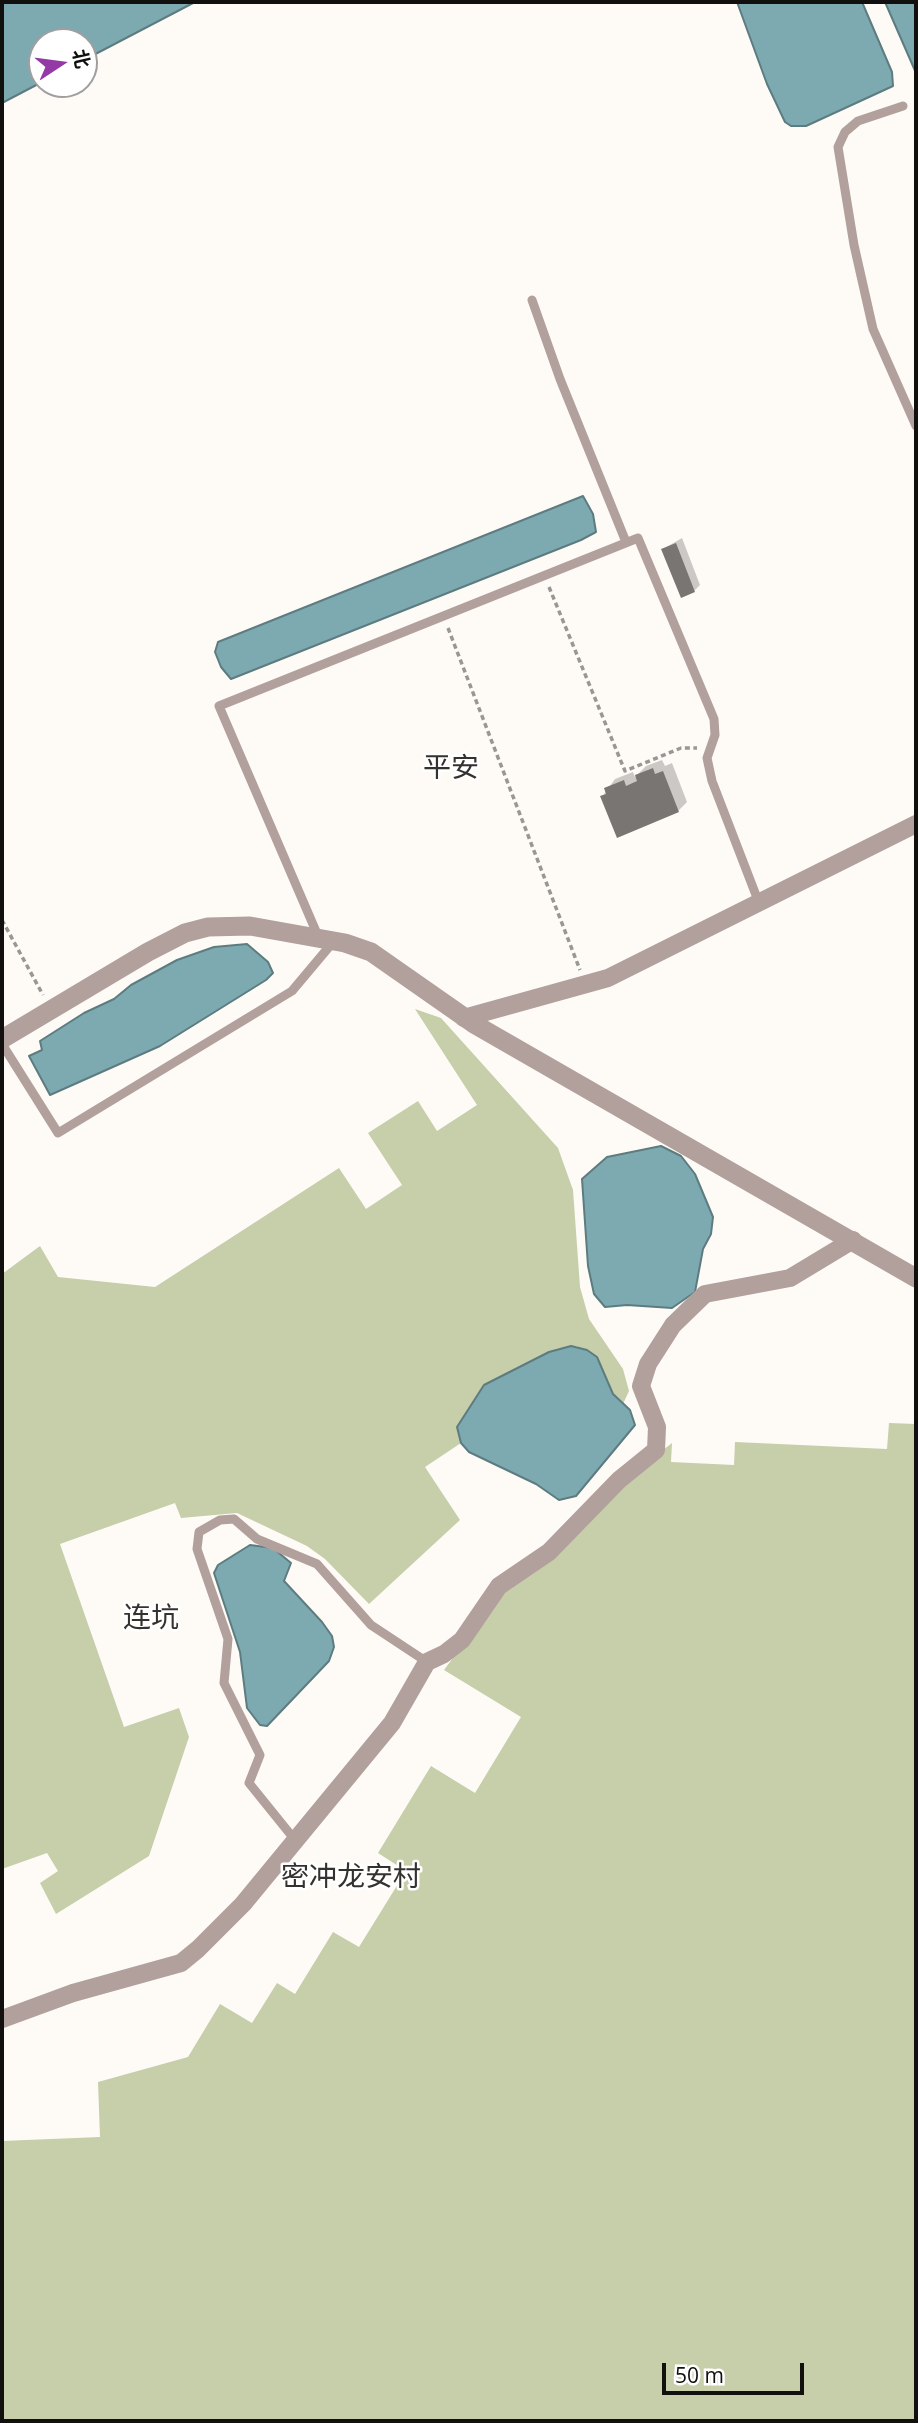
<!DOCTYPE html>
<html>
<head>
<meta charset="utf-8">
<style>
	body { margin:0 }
	#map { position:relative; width:918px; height:2423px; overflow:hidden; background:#fefbf7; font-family:"Open Sans","Noto Sans SC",sans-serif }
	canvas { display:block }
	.frame { position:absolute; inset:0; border:4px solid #11100f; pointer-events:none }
	.north { position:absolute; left:28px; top:28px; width:70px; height:70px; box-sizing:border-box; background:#fff; border:2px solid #a09f9f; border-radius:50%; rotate:77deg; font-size:19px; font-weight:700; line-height:28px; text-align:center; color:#11100f }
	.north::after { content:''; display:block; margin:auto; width:24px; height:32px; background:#943aa4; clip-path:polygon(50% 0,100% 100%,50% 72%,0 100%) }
	.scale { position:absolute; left:662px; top:2363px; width:142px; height:32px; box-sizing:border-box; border:4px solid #11100f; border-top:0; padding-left:9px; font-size:21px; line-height:24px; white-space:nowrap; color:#11100f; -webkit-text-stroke:5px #fff; paint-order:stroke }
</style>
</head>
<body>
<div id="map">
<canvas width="918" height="2423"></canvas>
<div class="frame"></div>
<div class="north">北</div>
<div class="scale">50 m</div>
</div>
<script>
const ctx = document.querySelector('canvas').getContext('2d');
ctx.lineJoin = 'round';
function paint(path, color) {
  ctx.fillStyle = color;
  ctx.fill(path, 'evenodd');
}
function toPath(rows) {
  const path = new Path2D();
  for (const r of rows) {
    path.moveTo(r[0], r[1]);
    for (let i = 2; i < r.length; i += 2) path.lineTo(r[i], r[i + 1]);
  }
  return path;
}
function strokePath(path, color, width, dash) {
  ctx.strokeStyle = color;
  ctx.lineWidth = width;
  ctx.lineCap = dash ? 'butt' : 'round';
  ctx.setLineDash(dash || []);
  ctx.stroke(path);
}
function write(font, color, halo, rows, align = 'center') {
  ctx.font = font + ' "Open Sans","Noto Sans SC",sans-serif';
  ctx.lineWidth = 5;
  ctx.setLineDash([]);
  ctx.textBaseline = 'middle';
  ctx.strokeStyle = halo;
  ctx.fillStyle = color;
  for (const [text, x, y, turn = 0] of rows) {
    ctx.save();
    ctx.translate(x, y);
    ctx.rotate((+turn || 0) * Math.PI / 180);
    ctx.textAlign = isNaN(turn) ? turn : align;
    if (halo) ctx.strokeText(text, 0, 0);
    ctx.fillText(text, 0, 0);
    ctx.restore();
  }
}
paint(toPath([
	[415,1009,441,1018,558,1148,573,1190,580,1287,589,1319,623,1369,629,1391,623,1404,613,1394,602,1367,576,1346,571,1346,549,1352,484,1385,457,1427,461,1443,425,1467,460,1520,369,1604,325,1559,307,1546,237,1513,181,1518,175,1503,60,1544,124,1727,179,1708,189,1737,149,1856,56,1914,40,1883,58,1871,47,1853,2,1869,2,1274,40,1246,58,1277,155,1287,339,1168,366,1209,402,1185,368,1133,418,1101,437,1131,477,1105],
	[889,1423,916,1424,916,2421,2,2421,2,2141,100,2137,98,2082,188,2057,220,2004,252,2023,277,1983,295,1994,333,1932,359,1947,406,1871,378,1853,431,1766,475,1793,521,1717,444,1670,497,1598,645,1464,672,1443,671,1462,734,1465,735,1442,887,1449]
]), '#c6ceaa');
const water = toPath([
	[2,2,195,2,84,60,84,42,42,42,42,82,2,103,2,2],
	[737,2,862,2,892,72,893,86,806,126,791,126,785,122,767,84,737,2],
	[885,2,916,2,916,73,885,2],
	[583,496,593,514,596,532,581,540,231,679,221,667,215,652,218,642,583,496],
	[247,944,268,962,273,973,266,980,160,1046,50,1095,29,1056,42,1050,40,1041,84,1013,114,999,131,985,177,960,214,947,247,944],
	[661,1146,681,1156,695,1174,713,1217,711,1234,703,1249,695,1292,672,1308,627,1305,605,1307,594,1294,588,1266,582,1179,607,1157,661,1146],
	[571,1346,587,1350,597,1357,613,1394,630,1410,635,1425,576,1496,559,1500,536,1484,469,1452,461,1443,457,1427,484,1385,549,1352,571,1346],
	[250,1545,273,1548,291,1563,284,1581,322,1622,332,1636,334,1647,329,1661,267,1726,260,1725,247,1708,240,1652,214,1573,218,1565,250,1545]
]);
paint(water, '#7daab1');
strokePath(water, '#5d7c80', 2);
paint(toPath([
	[682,538,700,585,694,591,663,549],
	[662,760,665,766,672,763,687,802,678,811,602,797,615,779,633,772,635,777,646,766]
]), '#0003');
paint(toPath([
	[676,543,695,592,681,598,661,549],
	[653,768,655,774,663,771,679,812,617,838,600,796,606,794,604,788,624,780,626,786,637,781,635,775]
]), '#787572');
strokePath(toPath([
	[549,587,625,771,681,748,697,748],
	[448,628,580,970],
	[2,920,43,995]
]), '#999794', 3.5, [5, 3.5]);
strokePath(toPath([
	[903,106,858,121,845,132,838,147,854,245,873,329,916,426],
	[532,300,560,379,626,542],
	[318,936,219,706,638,538,714,719,715,735,707,758,712,781,759,903],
	[2,1044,58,1133,292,991,334,941],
	[295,1840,249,1783,260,1755,224,1683,228,1639,197,1549,199,1532,220,1520,234,1519,257,1539,317,1564,371,1625,427,1662]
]), '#b2a09c', 9);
strokePath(toPath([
	[464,1018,608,978,916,824],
	[2,2019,73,1993,181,1963,198,1949,243,1904,392,1723,427,1662,444,1654,462,1640,499,1586,549,1552,619,1480,656,1450,657,1427,641,1386,648,1364,673,1325,705,1294,790,1278,853,1240]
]), '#b2a09c', 18);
strokePath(toPath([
	[2,1039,148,952,185,933,208,927,250,926,345,943,371,952,474,1024,916,1278]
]), '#b2a09c', 19);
write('28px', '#34322f', '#fff', [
	["平安",451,769],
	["连坑",151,1619],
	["密冲龙安村",351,1878]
]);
</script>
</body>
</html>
